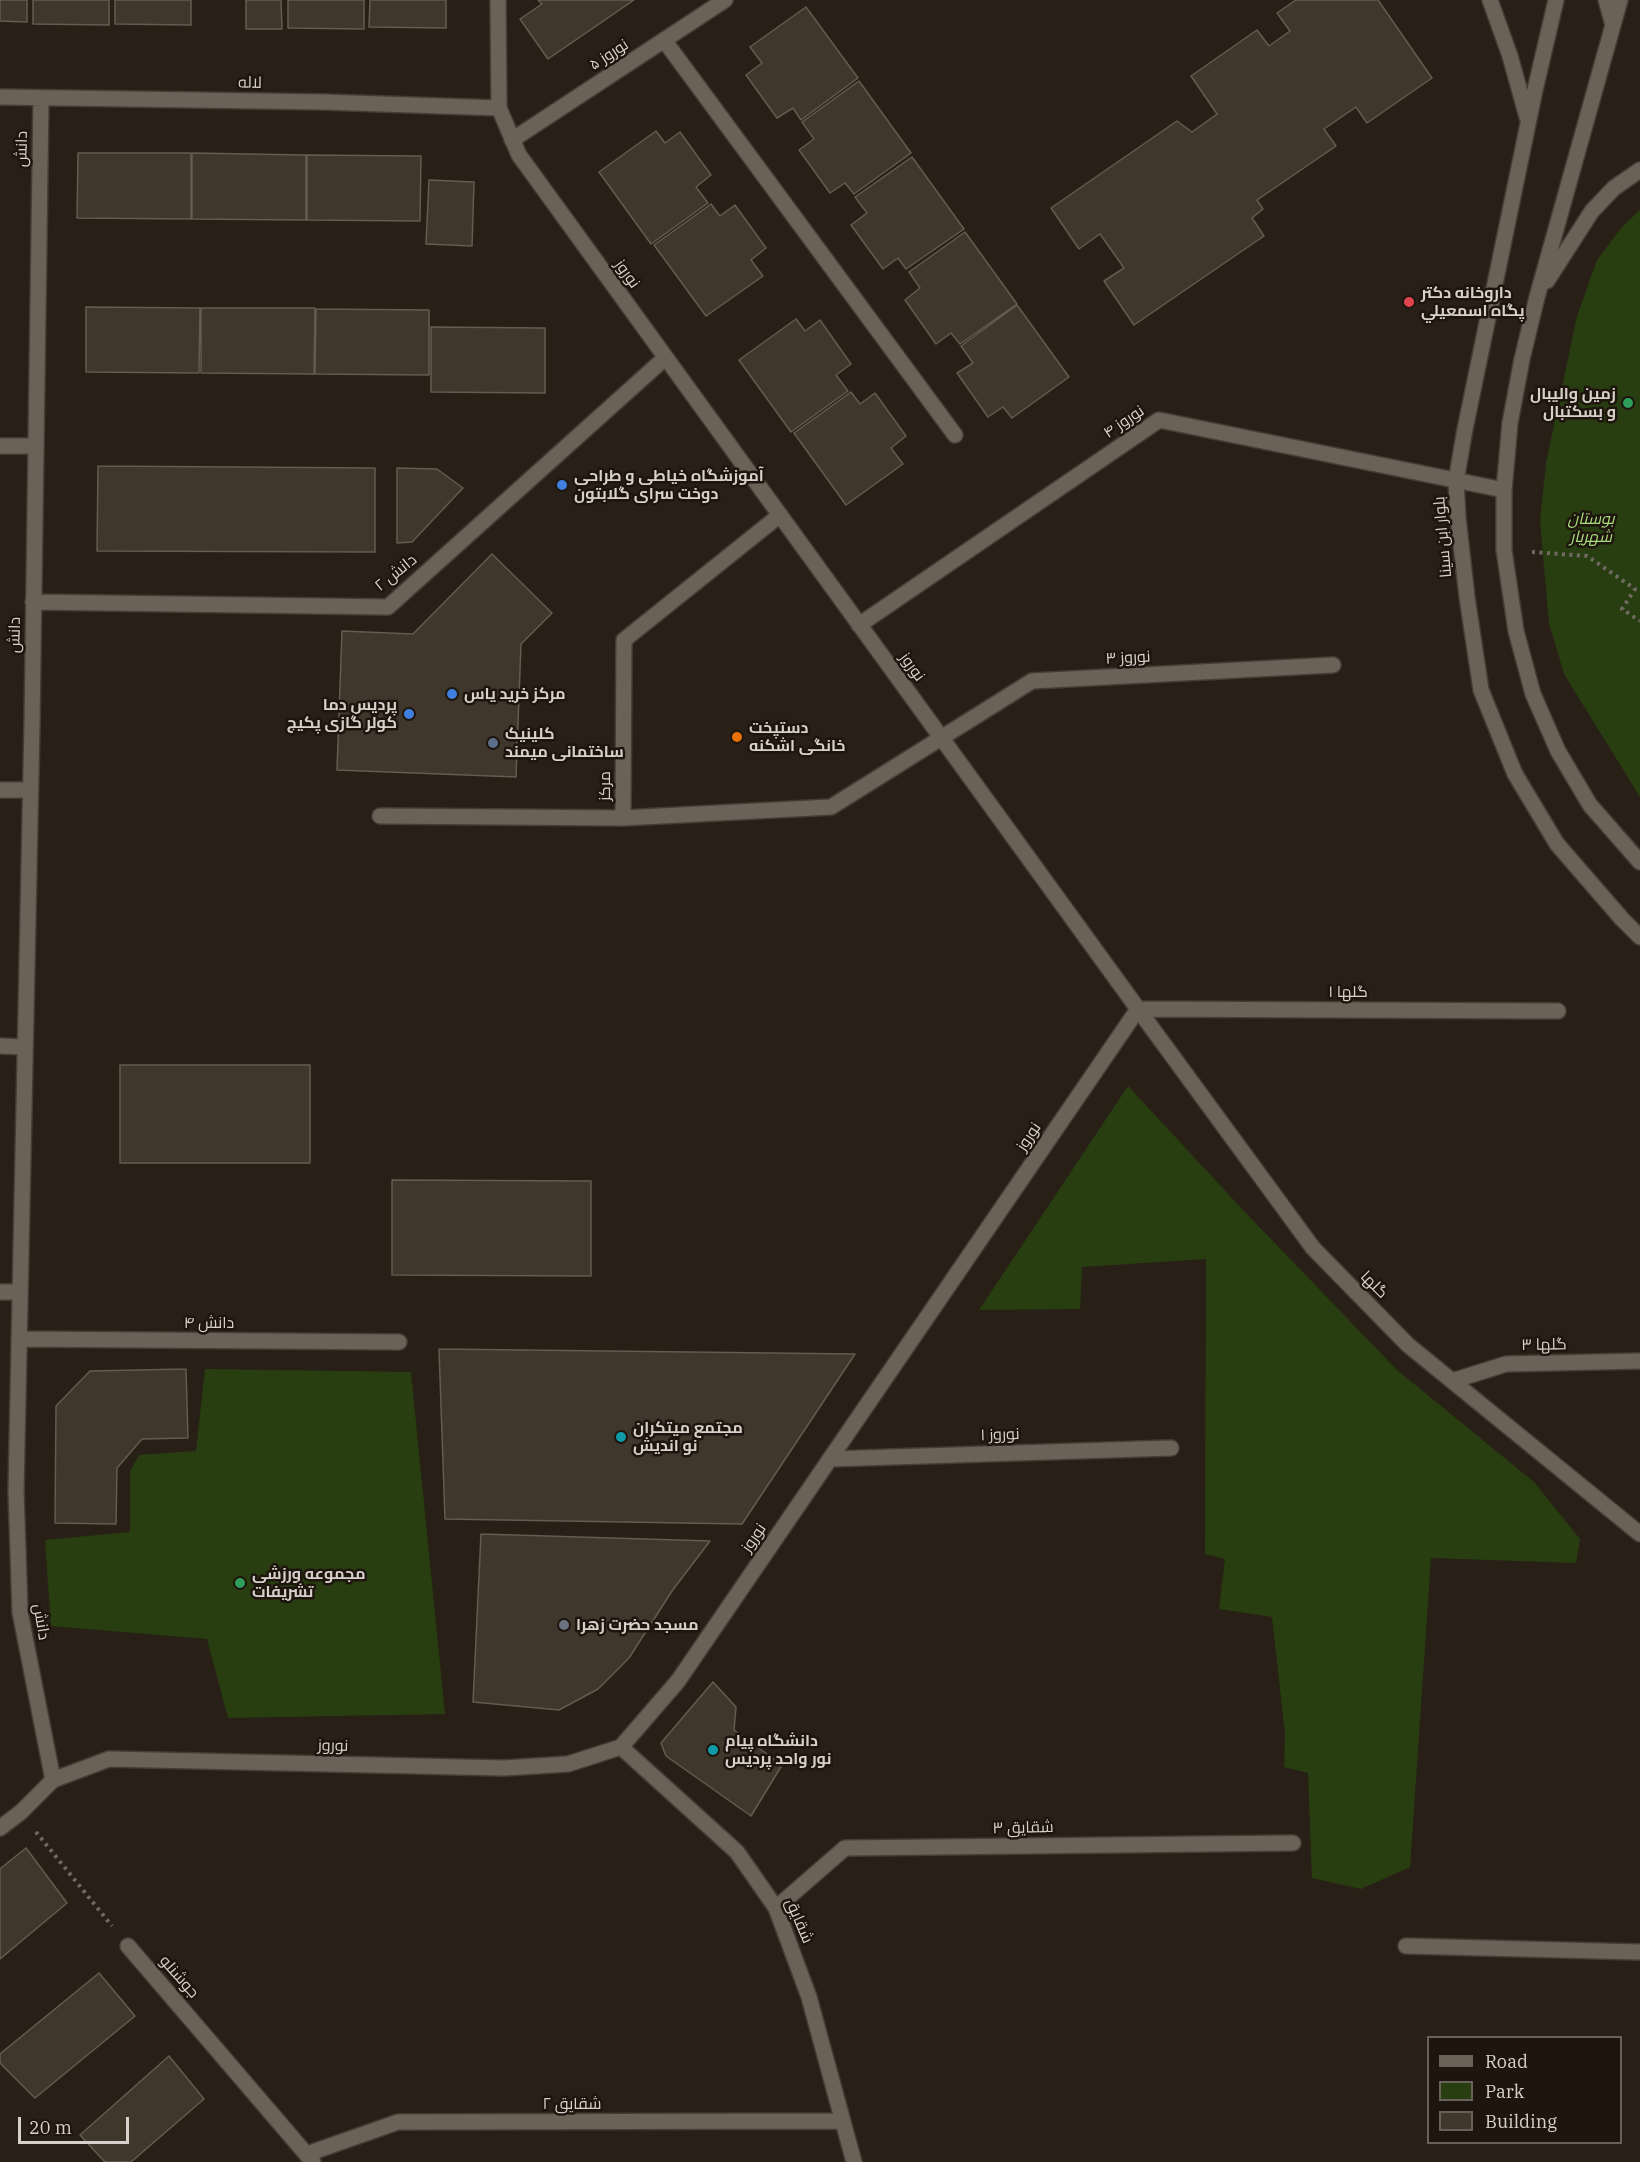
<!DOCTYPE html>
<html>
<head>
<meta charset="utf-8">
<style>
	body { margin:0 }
	#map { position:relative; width:1640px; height:2162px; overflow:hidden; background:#282017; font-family:"IBM Plex Serif",serif }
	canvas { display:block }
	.legend { position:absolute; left:1427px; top:2036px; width:195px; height:108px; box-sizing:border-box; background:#1e160e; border:2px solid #68615a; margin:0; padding:8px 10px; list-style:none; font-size:18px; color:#d7d1cb }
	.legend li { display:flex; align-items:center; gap:12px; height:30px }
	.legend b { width:30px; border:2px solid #68615a }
	.scale { position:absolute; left:18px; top:2117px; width:111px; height:27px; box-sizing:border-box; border:3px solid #d7d1cb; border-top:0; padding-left:8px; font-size:18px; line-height:21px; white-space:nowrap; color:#d7d1cb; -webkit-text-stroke:4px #1e160e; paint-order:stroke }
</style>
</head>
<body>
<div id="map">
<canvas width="1640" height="2162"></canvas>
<ul class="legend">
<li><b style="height:8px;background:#6b6257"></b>Road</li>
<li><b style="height:16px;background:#283e10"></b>Park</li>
<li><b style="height:16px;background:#3f362c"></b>Building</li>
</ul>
<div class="scale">20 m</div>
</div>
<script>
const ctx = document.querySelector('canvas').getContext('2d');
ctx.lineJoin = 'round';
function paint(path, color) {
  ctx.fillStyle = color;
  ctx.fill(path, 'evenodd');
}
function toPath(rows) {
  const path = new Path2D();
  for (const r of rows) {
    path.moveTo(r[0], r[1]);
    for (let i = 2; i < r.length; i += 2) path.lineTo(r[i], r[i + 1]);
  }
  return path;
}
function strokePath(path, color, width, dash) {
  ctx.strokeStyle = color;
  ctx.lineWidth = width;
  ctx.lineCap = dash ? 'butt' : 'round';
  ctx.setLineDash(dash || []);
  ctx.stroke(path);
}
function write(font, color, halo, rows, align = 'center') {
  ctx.font = font + ' "IBM Plex Serif",Cairo,serif';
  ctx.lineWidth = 5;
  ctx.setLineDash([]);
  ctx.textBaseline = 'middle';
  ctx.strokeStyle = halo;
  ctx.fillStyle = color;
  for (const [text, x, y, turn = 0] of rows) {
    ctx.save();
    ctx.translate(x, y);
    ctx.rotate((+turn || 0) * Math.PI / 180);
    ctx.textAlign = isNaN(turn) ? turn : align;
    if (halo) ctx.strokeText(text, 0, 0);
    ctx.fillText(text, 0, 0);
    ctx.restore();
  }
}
paint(toPath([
	[1640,210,1640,797,1564,674,1549,623,1540,521,1546,463,1577,316,1597,260,1622,227],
	[1128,1086,1243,1210,1397,1370,1534,1482,1580,1539,1576,1563,1431,1558,1410,1867,1361,1889,1312,1878,1308,1773,1284,1767,1285,1734,1272,1617,1219,1609,1225,1559,1205,1554,1206,1259,1082,1267,1080,1309,979,1310],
	[205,1369,411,1372,445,1714,228,1718,207,1639,51,1626,45,1540,130,1532,130,1471,139,1455,196,1451]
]), '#283e10');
const building = toPath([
	[0,0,27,0,27,22,0,21,0,0],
	[33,0,109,0,109,25,33,24,33,0],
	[115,0,191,0,191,25,115,24,115,0],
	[246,0,281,0,282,29,246,29,246,0],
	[288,0,364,0,364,29,288,28,288,0],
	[370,0,446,0,446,28,369,27,370,0],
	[538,0,634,0,548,59,520,19,542,4,538,0],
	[1296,0,1378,0,1432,78,1367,123,1356,107,1324,129,1336,146,1257,200,1263,209,1252,218,1264,236,1134,325,1104,281,1124,268,1100,234,1079,249,1051,208,1177,121,1192,132,1217,114,1191,76,1257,30,1269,46,1290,31,1277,13,1296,0],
	[806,7,858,78,801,120,793,108,777,118,746,75,762,63,750,47,806,7],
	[859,81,911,153,854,194,845,183,830,193,799,150,814,139,802,122,859,81],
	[656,131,665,143,680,132,711,175,696,187,708,203,651,244,599,172,656,131],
	[78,153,191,153,191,219,77,218,78,153],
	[192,153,306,155,306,220,192,219,192,153],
	[307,155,421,156,420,221,307,220,307,155],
	[912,157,964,229,906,269,898,258,883,269,851,225,867,213,855,197,912,157],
	[429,180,474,182,472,246,426,244,429,180],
	[711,204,720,216,735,205,766,248,751,260,763,276,706,316,654,245,711,204],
	[965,232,1017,304,960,344,951,333,936,344,905,300,920,288,909,272,965,232],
	[1017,305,1069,377,1012,418,1003,407,988,417,957,373,973,363,961,346,1017,305],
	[86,307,200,308,199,373,86,372,86,307],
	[201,308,315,308,314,374,201,373,201,308],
	[316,309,429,310,429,375,315,374,316,309],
	[796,319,805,331,820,320,851,364,836,375,848,391,791,432,739,360,796,319],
	[431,327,545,328,545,393,431,392,431,327],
	[851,392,860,404,875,393,906,436,891,448,903,464,846,505,794,433,851,392],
	[98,466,375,468,375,552,97,551,98,466],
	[397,468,437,469,463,488,412,542,397,543,397,468],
	[492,554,552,613,521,644,516,777,337,770,342,631,413,634,492,554],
	[120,1065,310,1065,310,1163,120,1163,120,1065],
	[392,1180,591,1181,591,1276,392,1275,392,1180],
	[439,1349,855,1354,742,1524,445,1519,439,1349],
	[186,1369,188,1438,142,1439,117,1468,116,1524,55,1523,56,1406,90,1371,186,1369],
	[481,1534,710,1541,672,1591,629,1658,598,1689,559,1710,473,1702,481,1534],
	[713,1682,736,1707,734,1730,782,1765,751,1816,666,1756,661,1743,713,1682],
	[26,1848,67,1903,0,1959,0,1869,26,1848],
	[99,1973,135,2016,35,2098,0,2063,0,2054,99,1973],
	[169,2056,204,2099,131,2162,105,2162,80,2135,169,2056]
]);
paint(building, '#3f362c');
strokePath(building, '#645b51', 1.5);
const street = toPath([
	[664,40,955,435],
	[0,97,324,102,499,108],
	[41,98,32,724,16,1491,20,1612,53,1780],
	[512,140,725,0],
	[0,446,36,446],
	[33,602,388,607,665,358],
	[0,790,30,790],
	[380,816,623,818,624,640,780,515],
	[623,818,831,807,1032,681,1333,665],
	[1138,1009,1313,1248,1408,1345,1640,1534],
	[1138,1009,1558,1011],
	[0,1046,25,1047],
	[0,1292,20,1292],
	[19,1339,399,1342],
	[1452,1381,1506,1364,1640,1361],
	[830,1459,1171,1448],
	[621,1747,737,1852,776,1908,809,1997,854,2162],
	[776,1908,845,1848,1293,1843],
	[128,1946,313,2162],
	[1406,1946,1640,1952],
	[307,2154,398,2122,843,2121]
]);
const secondary = toPath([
	[1490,0,1510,56,1527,117],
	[1556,0,1535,90,1465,429,1456,481,1458,518,1467,597,1481,690,1515,774,1557,844,1622,919,1640,937],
	[1606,0,1613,25],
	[1620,0,1537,297,1522,359,1510,423,1504,490,1504,550,1516,631,1533,694,1558,751,1590,805,1640,862],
	[1547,281,1592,211,1614,188,1640,170],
	[859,625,1159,420,1504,490],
	[0,1828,21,1812,53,1780,109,1759,504,1768,568,1764,621,1747,678,1681,1138,1009,519,155,499,108,498,0]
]);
strokePath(street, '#443d37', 18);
strokePath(secondary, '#443d37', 18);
strokePath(toPath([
	[1532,552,1587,556,1635,589,1622,609,1640,621],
	[36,1832,112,1926]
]), '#716a62', 4, [3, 4.5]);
strokePath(street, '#6b6257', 15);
strokePath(secondary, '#6b6257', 15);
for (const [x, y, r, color] of [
	[1409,302,6,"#e0444e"],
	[1628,403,6,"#2e9e5b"],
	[562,485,6,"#3f7fe0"],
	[452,694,6,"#3f7fe0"],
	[409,714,6,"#3f7fe0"],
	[737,737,6,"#e8710a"],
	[493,743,6,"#5c6f8a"],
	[621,1437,6,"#0f9aa8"],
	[240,1583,6,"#2e9e5b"],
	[564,1625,6,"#6b7280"],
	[713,1750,6,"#0f9aa8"]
]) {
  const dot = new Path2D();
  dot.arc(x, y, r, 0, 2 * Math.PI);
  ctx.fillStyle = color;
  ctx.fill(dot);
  strokePath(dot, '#1e160e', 2);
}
write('16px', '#d7d1cb', '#1e160e', [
	["نوروز ۵",609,55,-33],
	["لاله",250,83,1],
	["دانش",22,149,-89],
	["نوروز",627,274,54],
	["نوروز ۴",1124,422,-34],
	["بلوار ابن سینا",1443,537,-95],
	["دانش ۲",396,573,-39],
	["دانش",15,635,-89],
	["نوروز ۳",1128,658,-3],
	["نوروز",912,667,54],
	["مرکز",605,786,-90],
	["گلها ۱",1348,992],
	["نوروز",1029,1137,-56],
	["گلها",1374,1285,45],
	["دانش ۴",209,1323],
	["گلها ۳",1544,1345,-1],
	["نوروز ۱",1000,1435,-2],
	["نوروز",754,1538,-55],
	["دانش",41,1622,81],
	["نوروز",333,1746,1],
	["شقایق ۳",1023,1828,-1],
	["شقایق",799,1921,67],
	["جوشنلو",179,1977,49],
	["شقایق ۲",572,2104]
]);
write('bold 16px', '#d7d1cb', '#1e160e', [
	["داروخانه دكتر",1421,293],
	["پگاه اسمعيلي",1421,311],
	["زمین والیبال",1616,394,"right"],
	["و بسکتبال",1616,412,"right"],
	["آموزشگاه خیاطی و طراحی",574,476],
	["دوخت سرای گلابتون",574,494],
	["مرکز خرید یاس",464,694],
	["پردیس دما",397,705,"right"],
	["کولر گازی پکیج",397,723,"right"],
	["دستپخت",749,728],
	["خانگی اشکنه",749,746],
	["کلینیک",505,734],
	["ساختمانی میمند",505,752],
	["مجتمع میتکران",633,1428],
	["نو اندیش",633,1446],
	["مجموعه ورزشی",252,1574],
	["تشریفات",252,1592],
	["مسجد حضرت زهرا",576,1625],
	["دانشگاه پیام",725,1741],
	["نور واحد پردیس",725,1759]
], 'left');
write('italic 16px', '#a9de7b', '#1e160e', [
	["بوستان",1591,519],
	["شهریار",1591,537]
]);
</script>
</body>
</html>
